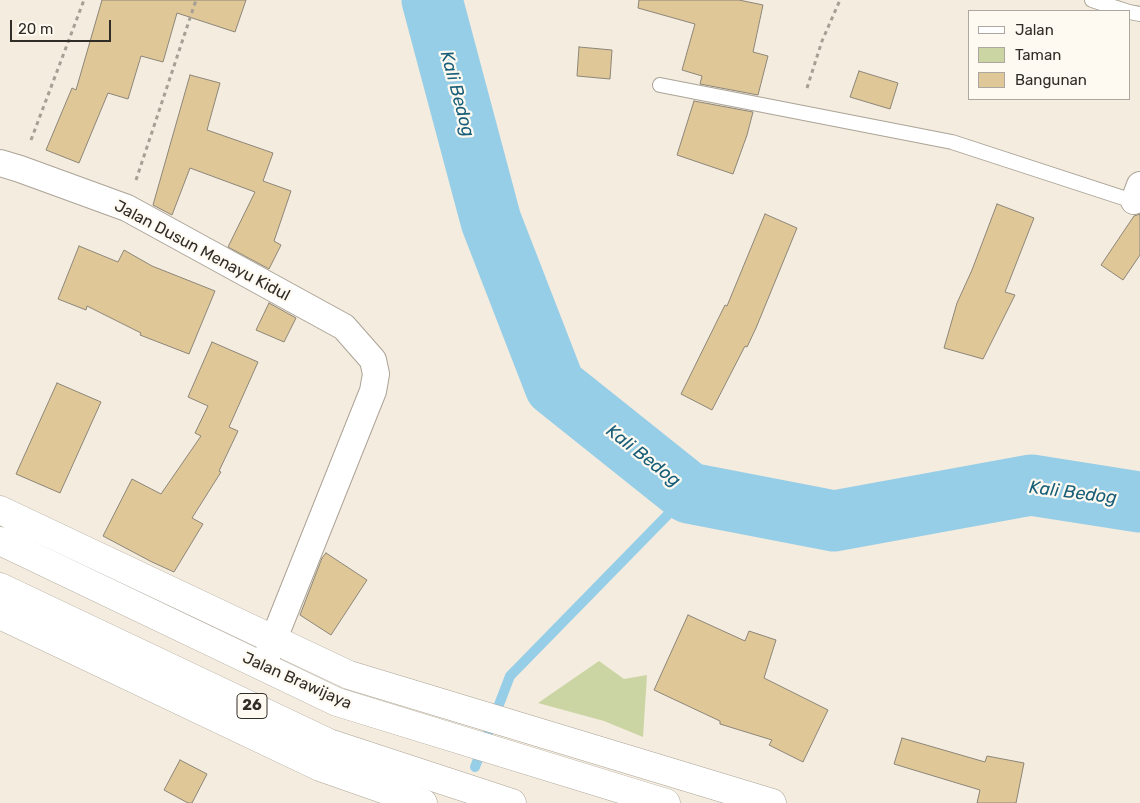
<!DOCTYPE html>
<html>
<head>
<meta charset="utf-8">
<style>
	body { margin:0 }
	#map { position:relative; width:1140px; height:803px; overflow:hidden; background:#f4ecde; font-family:Rubik,sans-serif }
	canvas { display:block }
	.legend { position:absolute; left:968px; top:10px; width:162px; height:90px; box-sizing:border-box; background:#fffaf1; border:1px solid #aca8a0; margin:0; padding:6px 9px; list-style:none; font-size:15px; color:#302d27 }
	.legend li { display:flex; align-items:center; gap:10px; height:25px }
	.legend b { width:25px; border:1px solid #aca8a0 }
	.scale { position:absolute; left:10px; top:20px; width:101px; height:22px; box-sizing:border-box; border:2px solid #302d27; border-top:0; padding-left:6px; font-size:15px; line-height:18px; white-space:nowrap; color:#302d27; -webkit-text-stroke:4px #fffaf1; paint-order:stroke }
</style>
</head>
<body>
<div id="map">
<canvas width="1140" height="803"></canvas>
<ul class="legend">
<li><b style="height:6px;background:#fff"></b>Jalan</li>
<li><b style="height:14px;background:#cbd5a3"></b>Taman</li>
<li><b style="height:14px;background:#dfc797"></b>Bangunan</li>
</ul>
<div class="scale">20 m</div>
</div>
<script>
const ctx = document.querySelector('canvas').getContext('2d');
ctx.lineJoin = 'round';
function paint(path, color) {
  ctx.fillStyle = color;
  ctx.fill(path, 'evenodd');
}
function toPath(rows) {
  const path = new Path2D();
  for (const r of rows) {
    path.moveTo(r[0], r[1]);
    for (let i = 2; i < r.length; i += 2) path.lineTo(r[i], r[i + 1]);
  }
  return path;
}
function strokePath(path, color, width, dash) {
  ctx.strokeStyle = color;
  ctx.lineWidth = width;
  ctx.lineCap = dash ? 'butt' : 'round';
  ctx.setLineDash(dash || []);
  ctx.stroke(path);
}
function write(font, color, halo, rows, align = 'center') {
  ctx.font = font + ' Rubik,sans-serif';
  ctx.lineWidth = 4.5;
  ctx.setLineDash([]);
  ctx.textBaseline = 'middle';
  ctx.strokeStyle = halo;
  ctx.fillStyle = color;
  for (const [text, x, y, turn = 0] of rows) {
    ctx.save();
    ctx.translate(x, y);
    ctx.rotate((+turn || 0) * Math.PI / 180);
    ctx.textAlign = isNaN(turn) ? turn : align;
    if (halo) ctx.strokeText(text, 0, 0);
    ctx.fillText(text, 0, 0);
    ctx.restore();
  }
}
paint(toPath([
	[599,661,624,679,647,675,643,737,604,721,538,703]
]), '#cbd5a3');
strokePath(toPath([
	[475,767,510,676,689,493]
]), '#96cee8', 10);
strokePath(toPath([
	[432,0,491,221,555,386,689,493,834,521,1031,485,1140,502]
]), '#96cee8', 61);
const building = toPath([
	[102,0,246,0,235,32,177,13,163,62,141,56,128,99,108,93,79,163,46,150,72,88,76,90,102,0],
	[639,0,739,0,763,5,753,52,768,56,758,95,700,84,702,76,682,70,695,24,638,8,639,0],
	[579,47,612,50,610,79,577,76,579,47],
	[859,71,898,83,890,109,850,97,859,71],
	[190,75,220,83,207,130,273,153,263,181,291,191,274,241,281,245,269,269,228,247,255,192,190,168,172,215,153,205,190,75],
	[694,101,753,112,747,135,733,174,677,155,694,101],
	[997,204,1034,218,1005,292,1015,295,983,359,944,348,957,303,972,270,997,204],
	[765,214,797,228,756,328,747,347,745,346,712,410,681,394,725,305,727,306,765,214],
	[1140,214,1140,255,1123,280,1101,265,1134,216,1140,214],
	[79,246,118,262,124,250,152,266,215,291,189,354,140,335,141,333,87,306,86,310,58,299,79,246],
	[269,303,296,318,284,342,256,330,269,303],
	[212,342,258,362,229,427,238,431,219,471,221,472,192,518,203,524,174,572,152,562,103,536,132,479,161,494,201,436,195,433,208,406,188,397,212,342],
	[57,383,101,402,60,493,16,474,57,383],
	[326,553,367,580,331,635,300,615,322,558,326,553],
	[688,615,745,641,749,631,776,640,764,678,828,710,803,762,769,745,772,740,720,724,720,721,654,690,688,615],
	[902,738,985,762,987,756,1024,763,1016,803,977,803,980,790,894,764,902,738],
	[180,760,207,774,192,803,188,803,164,790,180,760]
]);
paint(building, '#dfc797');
strokePath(building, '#8c8679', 1);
const lane = toPath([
	[1092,0,1126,11],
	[1129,12,1140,14],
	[660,85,952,142,1139,203]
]);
const street = toPath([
	[0,163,20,169,127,208,344,327,373,360,376,374,373,391,263,666],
	[1134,201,1140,185]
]);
const secondary = toPath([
	[0,615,320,767,423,803]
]);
const highway = toPath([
	[0,510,349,675,772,803],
	[0,541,337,702,666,803],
	[0,587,329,743,512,803]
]);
strokePath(lane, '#aba497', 16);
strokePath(street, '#aba497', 28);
strokePath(secondary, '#aba497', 29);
strokePath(highway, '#aba497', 29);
strokePath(toPath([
	[807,88,822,41,840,0],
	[31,140,84,0],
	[136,180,196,0]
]), '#a59f94', 3, [4, 4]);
strokePath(lane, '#fff', 14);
strokePath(street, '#fff', 26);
strokePath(secondary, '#fff', 28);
strokePath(highway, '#fff', 28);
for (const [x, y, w] of [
	[252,706,30]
]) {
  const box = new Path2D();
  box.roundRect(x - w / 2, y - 12.5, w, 25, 4);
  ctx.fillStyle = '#fffaf1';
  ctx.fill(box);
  strokePath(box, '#302d27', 1);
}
write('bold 15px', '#302d27', null, [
	["26",252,706]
]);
write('16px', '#302d27', '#fffaf1', [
	["Jalan Dusun Menayu Kidul",202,251,28],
	["Jalan Brawijaya",297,681,24]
]);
write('italic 18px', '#185e78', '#fffaf1', [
	["Kali Bedog",457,94,75],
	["Kali Bedog",643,456,38],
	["Kali Bedog",1073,493,7]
]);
</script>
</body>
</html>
